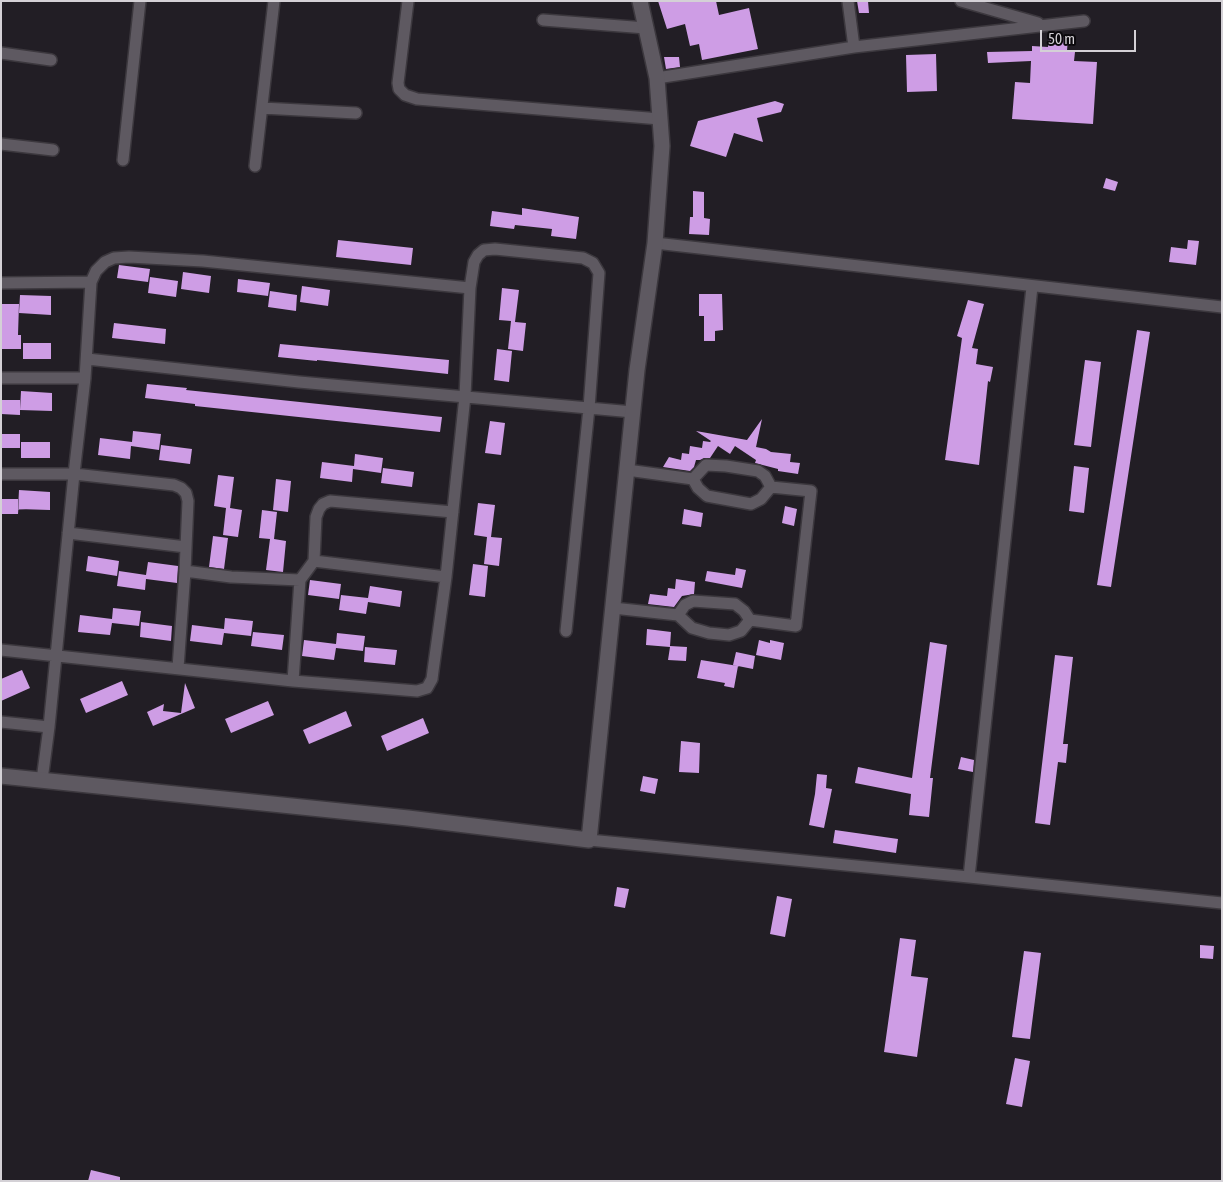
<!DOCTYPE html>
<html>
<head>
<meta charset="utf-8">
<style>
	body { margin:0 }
	#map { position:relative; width:1223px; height:1182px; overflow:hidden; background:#221e25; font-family:"Asap Condensed",sans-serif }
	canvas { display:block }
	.frame { position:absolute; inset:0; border:2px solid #d4d1d6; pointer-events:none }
	.scale { position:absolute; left:1040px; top:30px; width:96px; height:22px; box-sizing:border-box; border:2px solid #d4d1d6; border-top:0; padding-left:6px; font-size:15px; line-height:18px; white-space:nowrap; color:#d4d1d6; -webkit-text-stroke:4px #0b090c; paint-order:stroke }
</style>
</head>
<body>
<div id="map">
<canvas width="1223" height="1182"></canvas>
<div class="frame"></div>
<div class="scale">50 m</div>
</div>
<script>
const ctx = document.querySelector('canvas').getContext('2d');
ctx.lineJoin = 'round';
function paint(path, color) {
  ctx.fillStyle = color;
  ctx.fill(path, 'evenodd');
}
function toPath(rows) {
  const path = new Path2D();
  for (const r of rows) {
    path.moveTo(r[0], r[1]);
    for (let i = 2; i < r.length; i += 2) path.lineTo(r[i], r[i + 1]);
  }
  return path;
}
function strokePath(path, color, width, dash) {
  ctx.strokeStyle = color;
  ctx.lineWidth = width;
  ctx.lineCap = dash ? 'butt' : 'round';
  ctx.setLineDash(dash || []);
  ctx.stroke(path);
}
paint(toPath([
	[658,1,716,1,719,15,749,8,758,49,702,60,699,44,690,46,685,24,667,29],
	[857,1,868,1,869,13,859,13],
	[1049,36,1068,37,1067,51,1075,52,1074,61,1097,62,1093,124,1012,119,1015,82,1030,83,1031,61,988,63,987,52,1032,51,1032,46,1048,47],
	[936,54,937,91,907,92,906,55],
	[664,57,679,57,680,67,666,69],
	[775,101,784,104,781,112,757,118,763,142,734,133,726,157,690,146,698,121],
	[1106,178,1118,182,1115,191,1103,188],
	[693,191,704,192,704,218,710,219,709,235,689,234,690,217,693,217],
	[522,208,579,217,576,239,551,236,552,229,515,225,514,229,490,226,492,211,522,215],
	[338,240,413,248,411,265,336,257],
	[1188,240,1199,241,1196,265,1169,262,1171,247,1187,249],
	[119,265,150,269,148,282,117,278],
	[183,272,211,276,209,293,181,289],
	[150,277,178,281,176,297,148,293],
	[238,279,270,283,268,296,237,292],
	[302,286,330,290,328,306,300,302],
	[502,288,519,290,515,322,526,323,523,351,508,349,511,321,499,320],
	[270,291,297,295,296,311,268,307],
	[699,294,722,294,723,330,715,331,715,341,704,341,704,316,699,316],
	[20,295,51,296,51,315,19,313],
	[968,300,984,304,972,348,978,349,976,364,993,367,990,382,988,381,979,465,945,460,962,338,957,336],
	[1,304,19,304,18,335,21,335,21,349,1,349],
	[114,323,166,329,165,344,112,338],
	[1137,330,1150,332,1111,587,1097,585],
	[23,343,51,343,51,359,23,359],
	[280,344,449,360,448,374,317,360,317,361,278,357],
	[497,349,512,351,509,382,494,380],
	[1085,360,1101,362,1091,447,1074,445],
	[147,384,187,388,186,390,442,417,440,432,195,406,195,404,145,398],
	[21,391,52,393,52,411,20,410],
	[1,400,20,400,20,415,1,414],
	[762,419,756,447,766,449,771,452,791,454,790,462,800,463,798,474,778,471,778,469,755,463,756,460,735,446,730,454,718,446,710,458,704,458,700,460,696,460,694,467,690,471,663,467,669,457,681,460,682,453,689,454,690,446,702,448,703,441,710,442,711,441,696,431,747,440],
	[490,421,505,423,501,455,485,453],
	[133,431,161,434,159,450,131,446,130,459,98,455,100,438,132,442],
	[1,434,20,434,20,448,1,448],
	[21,442,50,442,50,458,21,458],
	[161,445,192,449,190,464,159,460],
	[355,454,383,458,381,473,353,469,352,482,320,478,322,462,354,466],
	[1074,466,1089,468,1084,513,1069,511],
	[383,468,414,472,412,487,381,483],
	[218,475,234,477,230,508,242,510,238,537,223,535,226,508,214,506],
	[276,479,291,481,288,512,273,510],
	[19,490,50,492,50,510,18,509],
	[1,499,19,499,18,514,1,514],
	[478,503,495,505,491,537,502,538,499,566,484,564,487,537,474,535],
	[785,506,797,509,794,526,782,523],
	[684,509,703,513,701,527,682,524],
	[262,510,277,512,274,539,286,541,283,572,266,570,270,539,259,538],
	[213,536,228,538,224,569,209,567],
	[88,556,119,561,117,576,86,571],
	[148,562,178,566,177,583,146,579,145,590,117,586,119,571,146,575],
	[473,564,488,566,485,597,469,595],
	[736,568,746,570,742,588,705,581,707,571,735,575],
	[676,579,695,582,694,594,682,596,674,607,648,604,650,594,667,596,668,588,675,589],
	[310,580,341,584,339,599,308,595],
	[370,586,402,591,400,607,368,602,366,614,339,610,341,595,368,598],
	[113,608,141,611,139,626,112,623,110,635,78,632,80,615,112,619],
	[225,618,253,621,251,636,224,633,222,645,190,641,192,625,224,629],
	[141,622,172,626,171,641,140,637],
	[647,629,671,632,670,646,687,647,686,661,668,660,670,647,646,645],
	[253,632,284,635,282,650,251,646],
	[337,633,365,636,363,651,336,648,334,660,302,656,304,640,336,644],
	[759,640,770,643,770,640,784,643,781,660,756,655],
	[930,642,947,645,930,778,933,778,929,817,909,815,911,794,855,783,858,767,912,778],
	[365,647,397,650,395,665,364,662],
	[736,652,755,656,753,669,733,665],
	[1055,655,1073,657,1063,744,1068,744,1066,763,1058,762,1050,825,1035,823],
	[701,660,738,666,734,688,724,686,725,683,697,678],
	[22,670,30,688,1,701,1,679],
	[122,681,128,695,86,713,80,699],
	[185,683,195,708,153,726,147,712,164,704,163,711,181,713],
	[268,701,274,715,231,733,225,719],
	[346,711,352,726,309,744,303,730],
	[423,718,429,733,387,751,381,736],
	[681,741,700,743,699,773,679,772],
	[961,757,974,760,973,772,958,769],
	[817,774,827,775,826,788,832,789,824,828,809,825,815,794],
	[643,776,658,779,655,794,640,791],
	[835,830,898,839,896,853,833,843],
	[617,887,629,889,625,908,614,906],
	[777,896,792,899,785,937,770,934],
	[900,938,916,940,911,976,928,978,917,1057,884,1052],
	[1200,945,1214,946,1213,959,1200,958],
	[1024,951,1041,953,1030,1039,1012,1037],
	[1015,1058,1030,1061,1022,1107,1006,1104],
	[91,1170,120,1177,120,1181,88,1181]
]), '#ce9de5');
const street = toPath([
	[408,1,398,83,399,89,405,95,417,99,660,119],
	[848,1,854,47],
	[961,1,1038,23],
	[543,20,646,28],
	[1,53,51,60],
	[657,78,854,47,1084,21],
	[262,108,356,113],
	[1,144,53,150],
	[123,160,140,1],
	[255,166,274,1],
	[655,243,1222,307],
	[1,283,91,282],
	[87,359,299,382,633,412],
	[1,378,85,378],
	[1,474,74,474,174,485,181,488,186,493,188,501,185,571,178,668],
	[693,479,698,488,707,496,751,504,761,499,771,487],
	[68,533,186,547],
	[314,561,446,577],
	[185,571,231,577,300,580],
	[613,608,678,615,692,628,709,633,729,635,741,631,750,620,796,626,811,491,771,487,765,476,758,471,726,466,706,465,693,479,627,470],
	[678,615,685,605,693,601,735,604,744,611,750,620],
	[1,650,293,681,417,691,427,688,432,679,433,671,446,577,465,396,470,288,474,262,478,255,484,250,495,249,583,258,593,263,599,273,589,408,566,631],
	[293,681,300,580,314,561,316,517,319,509,323,504,330,501,453,512],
	[1,722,49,727],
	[42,780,49,727,74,474,85,378,91,282,96,271,105,262,114,258,129,257,203,261,470,288],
	[589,840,969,877,1222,903],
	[969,877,1032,287]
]);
const secondary = toPath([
	[1,776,408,818,589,840,637,370,655,243,662,146,657,78,640,1]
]);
strokePath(street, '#3c383e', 14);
strokePath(secondary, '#3c383e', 18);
strokePath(street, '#5e5961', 11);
strokePath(secondary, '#5e5961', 15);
</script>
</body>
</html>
